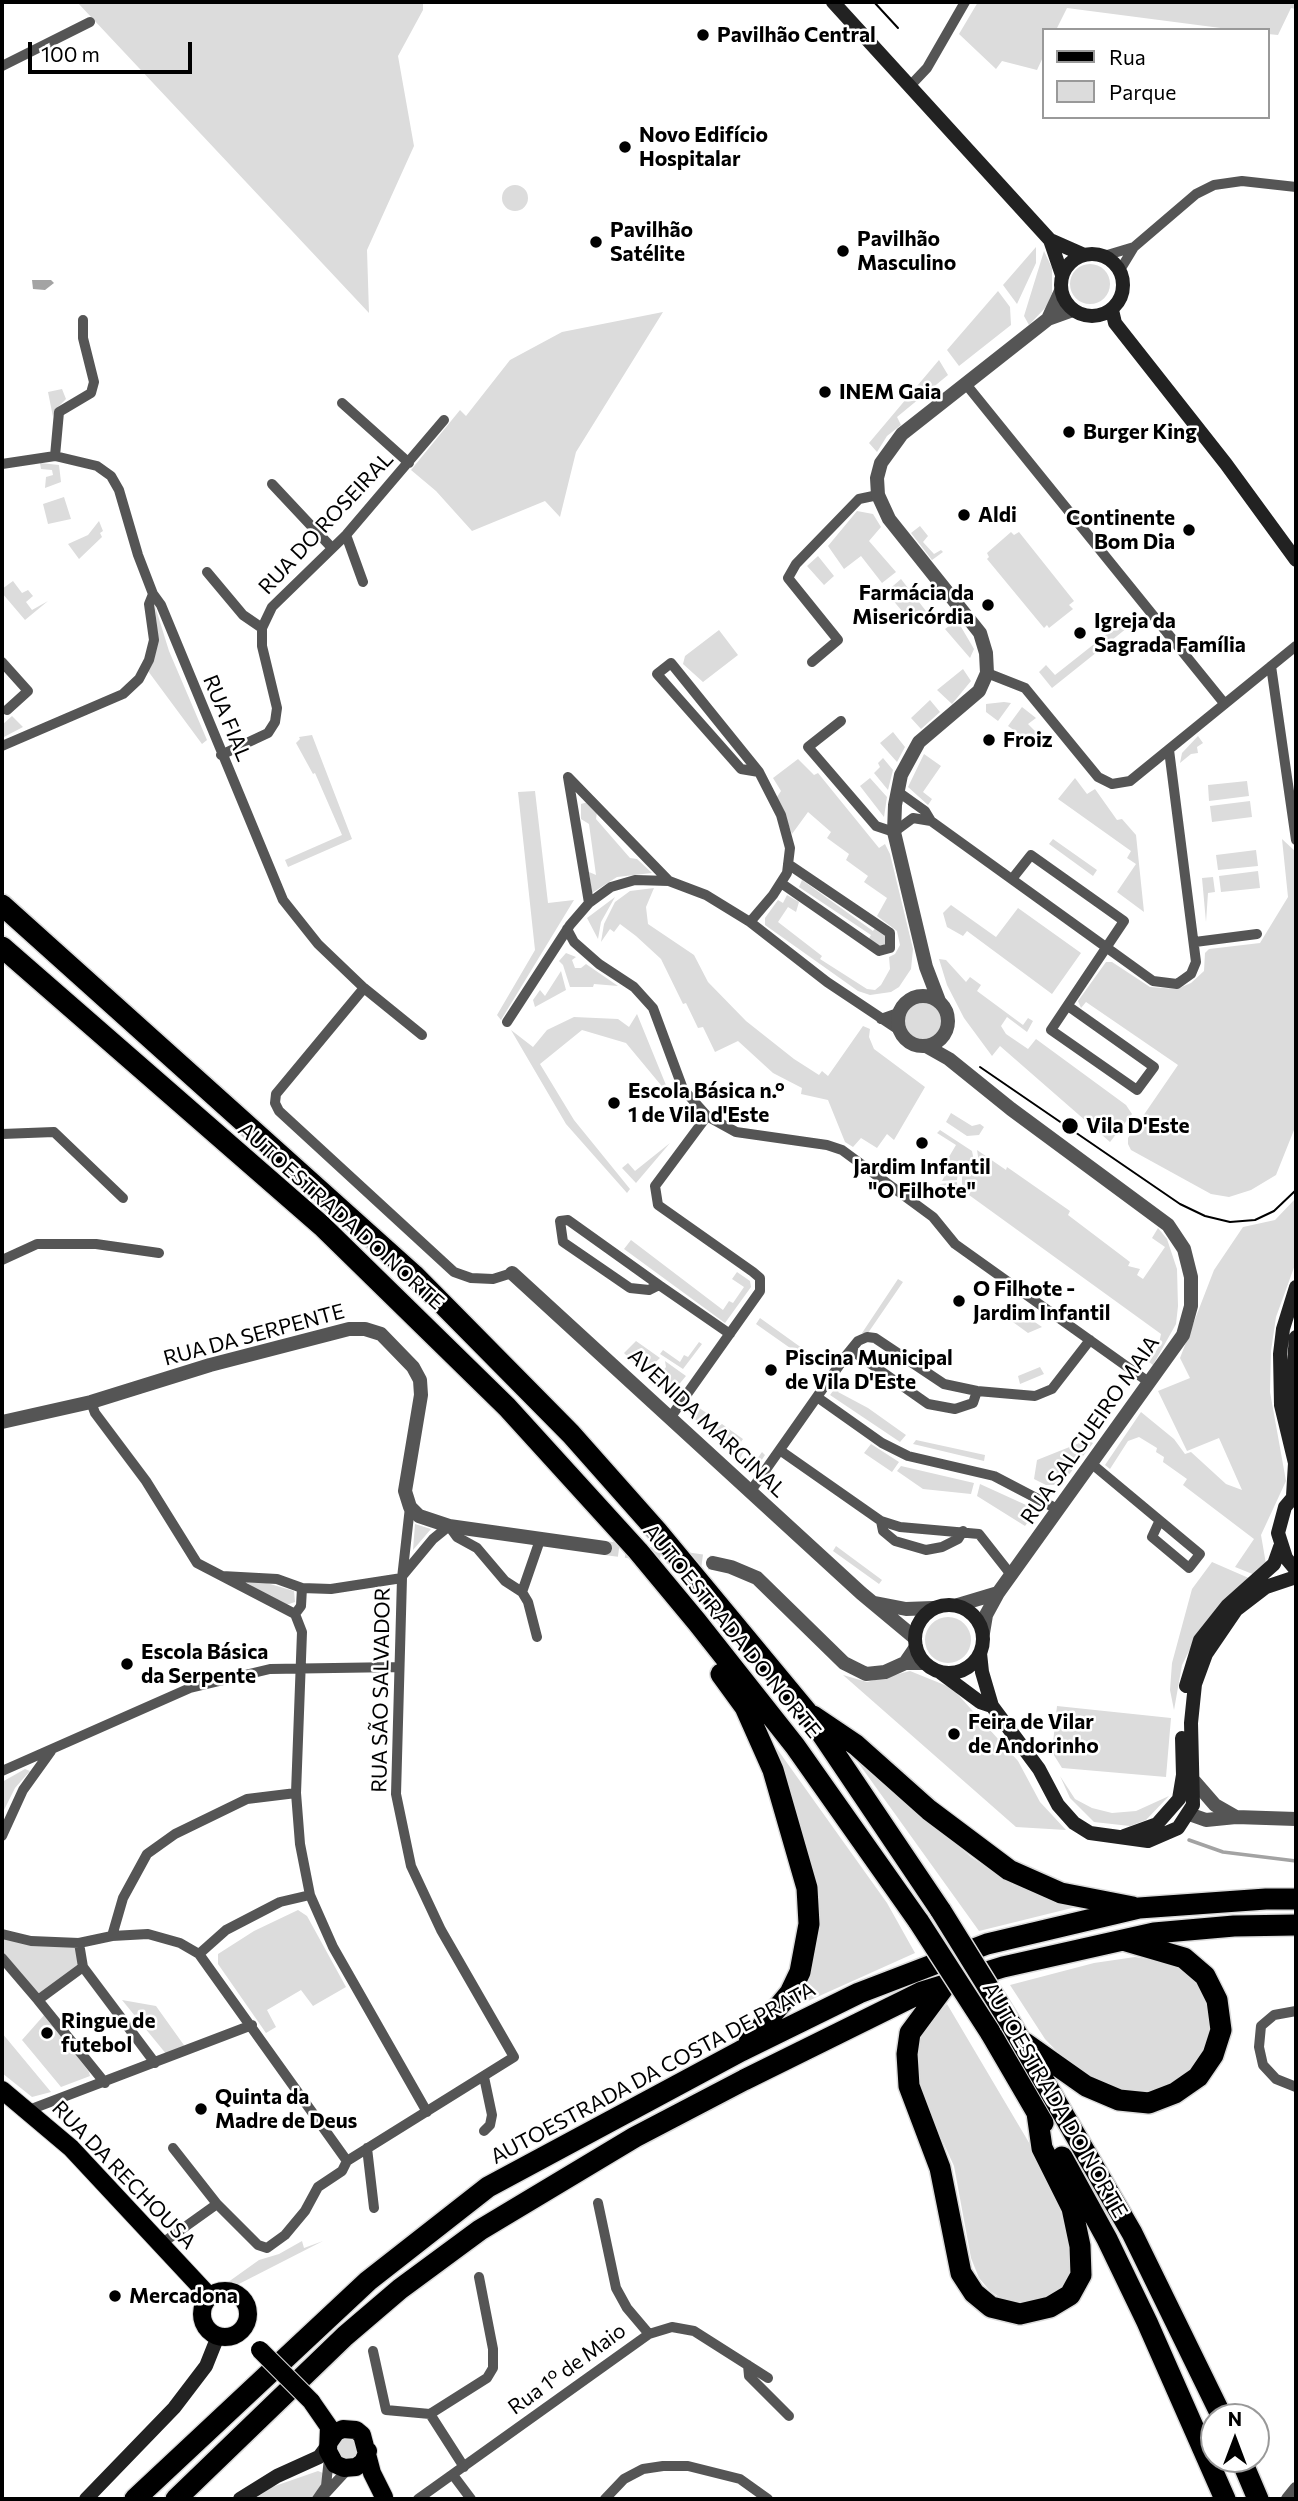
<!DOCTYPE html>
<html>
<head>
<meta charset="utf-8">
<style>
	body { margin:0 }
	#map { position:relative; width:1298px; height:2501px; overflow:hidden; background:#fff; font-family:Commissioner,sans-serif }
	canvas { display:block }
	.frame { position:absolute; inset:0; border:4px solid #000; pointer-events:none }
	.legend { position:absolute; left:1042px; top:28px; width:228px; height:91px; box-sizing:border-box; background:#fff; border:2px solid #999; margin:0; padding:9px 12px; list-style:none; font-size:21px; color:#000 }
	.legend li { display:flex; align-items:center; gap:14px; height:35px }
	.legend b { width:35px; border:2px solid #999 }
	.north { position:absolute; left:1200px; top:2403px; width:70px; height:70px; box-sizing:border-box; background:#fff; border:2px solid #999; border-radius:50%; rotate:0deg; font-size:19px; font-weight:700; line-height:28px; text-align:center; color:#000 }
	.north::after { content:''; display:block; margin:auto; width:24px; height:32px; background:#000; clip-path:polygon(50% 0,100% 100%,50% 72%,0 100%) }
	.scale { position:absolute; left:28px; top:42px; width:164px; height:32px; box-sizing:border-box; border:4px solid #000; border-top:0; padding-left:9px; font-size:21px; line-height:24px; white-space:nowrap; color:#000; -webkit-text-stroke:5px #fff; paint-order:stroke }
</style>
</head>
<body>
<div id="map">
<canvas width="1298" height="2501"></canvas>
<div class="frame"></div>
<ul class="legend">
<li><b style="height:9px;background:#000"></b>Rua</li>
<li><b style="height:19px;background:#dcdcdc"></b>Parque</li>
</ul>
<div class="north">N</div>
<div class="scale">100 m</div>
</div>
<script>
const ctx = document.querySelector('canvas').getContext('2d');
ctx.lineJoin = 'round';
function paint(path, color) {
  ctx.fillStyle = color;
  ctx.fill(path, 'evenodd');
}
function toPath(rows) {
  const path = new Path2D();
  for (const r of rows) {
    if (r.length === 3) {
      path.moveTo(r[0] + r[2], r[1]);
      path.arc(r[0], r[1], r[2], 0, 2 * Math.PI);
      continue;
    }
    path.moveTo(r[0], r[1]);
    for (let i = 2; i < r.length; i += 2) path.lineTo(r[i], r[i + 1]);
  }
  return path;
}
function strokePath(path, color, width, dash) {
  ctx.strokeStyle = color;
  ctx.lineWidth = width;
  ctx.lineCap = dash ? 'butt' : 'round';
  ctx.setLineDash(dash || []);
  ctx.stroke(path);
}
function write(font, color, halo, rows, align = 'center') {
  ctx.font = font + ' Commissioner,sans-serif';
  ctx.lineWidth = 5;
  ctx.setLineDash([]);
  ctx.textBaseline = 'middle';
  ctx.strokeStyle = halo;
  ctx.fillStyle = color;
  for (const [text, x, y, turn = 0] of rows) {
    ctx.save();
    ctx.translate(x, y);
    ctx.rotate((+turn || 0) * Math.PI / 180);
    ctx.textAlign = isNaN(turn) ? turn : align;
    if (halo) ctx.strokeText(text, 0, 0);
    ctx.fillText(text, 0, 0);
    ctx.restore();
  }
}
paint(toPath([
	[77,2,423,2,423,10,398,56,414,146,367,250,369,313],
	[978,2,1296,2,1296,9,1291,8,1278,35,1268,34,1268,30,1236,30,1067,8,1056,30,1044,30,1044,55,1037,70,1002,61,996,69,959,34],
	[515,198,13],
	[1036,247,1036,263,1017,304,1003,285],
	[1044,251,1052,268,1052,293,1047,306,1029,325,1024,316],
	[1090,284,20],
	[998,291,1010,307,1011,325,959,366,947,350],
	[663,312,576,452,560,517,545,501,472,531,436,491,411,470,460,410,466,416,510,360,562,332],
	[939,360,948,375,897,417,901,425,887,436,877,452,869,443],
	[62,389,66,399,55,410,53,417,48,392],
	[40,463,59,465,61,482,45,488,46,477,53,475,52,470,41,469],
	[64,497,71,519,48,524,43,504],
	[857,511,873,514,881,527,869,541,896,572,882,583,861,556,844,569,828,546],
	[99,521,103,531,100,533,102,537,79,559,68,544,88,535],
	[920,526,928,536,923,542,934,554,941,550,943,552,932,560,911,533],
	[1011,532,1014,535,1019,532,1074,601,1069,605,1073,609,1049,628,1047,625,1044,628,987,559,989,557,987,553],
	[818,556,834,576,824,585,807,566],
	[901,579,926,611,912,623,886,592],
	[13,581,22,593,28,590,33,596,26,602,32,610,48,601,25,620,2,593,2,589],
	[155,606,169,651,207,740,202,744,148,671,158,641],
	[1127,618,1132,624,1052,688,1039,672,1046,665,1055,675],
	[957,620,974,649,970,658,945,629],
	[719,630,738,655,703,682,683,664,685,656],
	[963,669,971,681,952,704,937,690],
	[930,700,940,712,921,729,911,718],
	[1004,702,1011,703,998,721,986,712,986,704],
	[1022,707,1036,718,1028,724,1042,738,1036,746,1008,726],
	[12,716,23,727,2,738,2,725],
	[893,732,905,747,897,762,880,743],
	[312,735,352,839,288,867,285,860,342,835,315,773,313,774,296,743,300,739,299,737],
	[1198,736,1203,743,1197,747,1198,753,1191,754,1180,763,1182,753],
	[924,754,941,766,923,792,932,799,928,805,908,787],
	[883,758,893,770,888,790,874,773,880,767,878,763],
	[798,759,814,775,818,773,879,848,885,844,890,854,913,949,911,969,899,987,891,992,870,995,858,991,765,925,765,918,778,900,783,903,787,895,799,902,796,912,788,907,778,922,822,956,820,959,867,989,875,990,881,985,890,969,889,957,895,954,900,945,897,931,877,916,887,898,864,882,868,876,846,860,849,854,827,838,831,832,808,812,792,834,777,797,781,791,773,778],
	[870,778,887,797,884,817,860,786],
	[1075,778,1087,794,1095,789,1117,820,1122,819,1136,835,1144,912,1117,892,1136,864,1127,858,1131,851,1058,799],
	[1247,781,1249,796,1209,801,1208,785],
	[535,791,548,903,574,900,501,1020,497,1015,535,950,518,792],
	[1250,801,1252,817,1212,822,1210,806],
	[588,802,597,812,596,819,630,858,637,859,652,873,617,877,592,893,589,872,596,875,589,824,581,819,581,804],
	[1053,839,1097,870,1093,876,1049,844],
	[1282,839,1296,852,1296,1125,1276,1175,1251,1190,1229,1197,1211,1194,1131,1150,1128,1144,1128,1138,1178,1065,1086,1002,1081,1008,1078,1001,1106,962,1112,962,1150,987,1177,989,1191,983,1204,971,1205,953,1209,949,1260,943,1288,897],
	[1256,850,1258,866,1218,870,1216,855],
	[1258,871,1260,888,1221,892,1219,876],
	[1213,877,1215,892,1208,893,1206,922,1202,878],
	[802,880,873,931,875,928,888,936,889,943,882,947,868,940,871,935,799,887],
	[654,888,646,907,648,924,694,955,708,982,746,1021,794,1059,819,1075,822,1071,828,1076,863,1026,870,1029,869,1037,874,1049,925,1087,894,1140,887,1134,877,1148,861,1138,853,1147,845,1142,828,1100,801,1094,802,1088,773,1073,738,1041,715,1052,703,1027,698,1028,686,1003,683,1004,661,959,636,936,620,924,614,932,610,929,601,942,604,924,615,902,630,891],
	[615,897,601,922,598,939,587,918],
	[951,905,996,937,1018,908,1081,953,1052,994,967,931,963,936,947,927,943,913],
	[566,953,576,957,572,960,575,968,581,968,586,964,618,986,594,984,593,987,570,987,563,965,559,961],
	[939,959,946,960,966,982,970,977,981,985,977,991,1023,1025,1028,1018,1033,1021,1027,1032,1007,1017,1001,1026,1006,1034,1028,1049,1036,1039,1126,1105,1132,1114,1110,1142,1000,1046,992,1056,964,1018,947,985],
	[561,971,566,990,535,1007,533,1000,540,990,545,996],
	[923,1021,21],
	[637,1014,668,1090,665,1090,626,1043,582,1030,540,1064,574,1120,630,1189,627,1193,566,1124,511,1030,533,1047,547,1030,574,1017,618,1019,629,1027],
	[951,1113,972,1126,980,1124,984,1127,979,1135,967,1136,946,1122],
	[940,1130,972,1151,975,1166,958,1171,957,1180,942,1181,945,1175,940,1172,956,1145,937,1133],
	[670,1143,636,1183,622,1168,628,1163,635,1171],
	[977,1150,1006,1170,1007,1167,1070,1211,1068,1215,1130,1262,1128,1266,1140,1269,1137,1275,1143,1279,1165,1247,1152,1238,1158,1228,1167,1239,1177,1269,1178,1306,1176,1324,1153,1365,1149,1362,1158,1348,1161,1334,969,1195,972,1189,962,1189,962,1174,980,1169],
	[957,1182,958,1200,938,1187,940,1184],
	[1296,1198,1296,1262,1276,1317,1271,1351,1270,1392,1286,1481,1261,1535,1266,1564,1255,1575,1235,1567,1254,1539,1183,1485,1187,1479,1163,1462,1164,1457,1156,1452,1157,1448,1139,1437,1128,1441,1110,1469,1105,1465,1141,1412,1174,1439,1185,1454,1191,1452,1226,1484,1242,1490,1219,1438,1187,1451,1158,1391,1190,1378,1180,1358,1214,1270,1243,1227,1275,1220],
	[631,1240,723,1310,729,1301,733,1303,744,1287,732,1279,737,1272,750,1281,751,1287,725,1323,624,1249],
	[898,1279,903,1282,868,1333,862,1333],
	[1013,1307,1042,1327,1028,1333,1006,1317],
	[760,1318,813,1356,810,1362,756,1324],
	[636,1341,660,1358,644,1373,624,1353],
	[699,1342,702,1344,683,1369,660,1354,663,1350,680,1362,684,1355,688,1357],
	[665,1361,686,1376,670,1395,654,1382,666,1367],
	[1040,1367,1044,1374,1020,1384,1018,1376],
	[841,1380,844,1382,838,1392,868,1408,906,1435,900,1442,830,1395],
	[692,1403,711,1416,707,1430,686,1411],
	[722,1424,743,1439,738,1446,744,1451,739,1460,710,1433],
	[916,1440,985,1455,984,1461,913,1444],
	[1087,1440,1093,1443,1061,1485,1046,1485,1034,1479,1037,1460],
	[871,1444,899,1462,892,1472,864,1453],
	[762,1452,765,1455,753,1473,743,1464,749,1454,757,1459],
	[901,1466,974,1483,971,1494,923,1489,897,1471],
	[980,1484,1037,1510,1025,1526,977,1496],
	[415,1524,431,1529,413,1550],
	[836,1546,882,1580,879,1584,833,1551],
	[1212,1562,1251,1579,1196,1637,1182,1665,1174,1710,1170,1690,1172,1663,1192,1589],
	[241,1579,260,1581,294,1591,295,1602,283,1606],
	[948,1640,23],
	[910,1671,952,1688,1018,1761,1040,1802,1066,1830,1016,1827,843,1675,867,1682],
	[1057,1706,1171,1718,1166,1777,1062,1768,1052,1752],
	[765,1732,887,1903,915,1953,788,2010,805,1985,814,1957,818,1935,817,1910],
	[857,1761,971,1857,1013,1885,1076,1907,979,1931],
	[25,1769,30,1771,15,1788,2,1814,2,1782],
	[1060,1776,1075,1799,1092,1808,1112,1813,1136,1811,1169,1796,1146,1820,1130,1826,1094,1822,1070,1798],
	[298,1910,307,1916,346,1987,313,2006,301,1990,267,2010,276,2027,266,2033,218,1964,218,1954,254,1931],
	[2,1937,77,1945,82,1966,38,1997,2,1954],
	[1135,1957,1173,1963,1192,1977,1206,1995,1213,2022,1211,2042,1179,2085,1139,2096,1092,2080,1070,2065,1045,2039,1010,1985,1094,1963],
	[122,2000,156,2006,186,2048,167,2055],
	[947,2004,1041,2163,1066,2217,1074,2271,1062,2289,1050,2300,1028,2304,1007,2302,990,2291,979,2278,971,2258,954,2166,916,2083,912,2059,924,2027],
	[45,2014,89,2072,90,2076,61,2087,22,2040],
	[2,2033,51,2092,32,2097,2,2073],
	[302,2241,304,2248,323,2241,233,2287,224,2285,259,2260,279,2254],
	[352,2436,361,2449,354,2460,341,2460,334,2445,339,2438],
	[318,2471,323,2473,324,2486,311,2499,254,2499,272,2487]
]), '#dcdcdc');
paint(toPath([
	[32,280,51,280,54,283,45,290,33,289]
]), '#a3a3a3');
strokePath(toPath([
	[1189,1840,1223,1852,1296,1861]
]), '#a3a3a3', 3.5);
strokePath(toPath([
	[605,1548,713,1563]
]), '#d9d9d9', 14, [14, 7]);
const primary = toPath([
	[2,2090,71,2148,210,2297],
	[225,2314,23],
	[311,2401,329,2427,328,2451,335,2464,344,2468,356,2467,363,2462,368,2451],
	[329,2442,336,2432,343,2429,356,2430,362,2435,372,2473,384,2497]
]);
const motorway = toPath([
	[2,905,414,1275,571,1434,657,1531,807,1712,941,1911],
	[2,947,322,1226,507,1407,638,1551,697,1622,795,1746,919,1922],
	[721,1674,745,1707,773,1770,807,1888,809,1924,800,1972,790,1993,749,2042],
	[813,1716,856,1745,929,1810,1009,1870,1061,1893,1133,1907],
	[944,1987,910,2033,907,2054,909,2086,940,2168,961,2273,974,2293,991,2307,1020,2314,1050,2307,1070,2295,1081,2275,1080,2246,1072,2208,1042,2148,1037,2113],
	[1011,2024,1132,2233,1222,2417],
	[990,2032,1043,2123],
	[1025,2043,1086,2086,1119,2100,1149,2103,1175,2093,1198,2077,1213,2055,1221,2030,1217,2000,1205,1976,1184,1958,1126,1941],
	[1062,2157,1107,2239,1147,2322,1225,2499],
	[1241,2459,1258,2499],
	[135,2499,368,2281,488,2187,741,2051,859,1993,987,1944,1139,1908,1266,1899,1296,1899],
	[176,2499,345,2336,400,2289,480,2230,635,2137,744,2080,922,1992,1003,1967,1154,1933,1234,1926,1296,1925]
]);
strokePath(primary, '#dbdbdb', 20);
strokePath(motorway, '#dbdbdb', 24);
strokePath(toPath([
	[2,66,90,22],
	[909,87,927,68,965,2],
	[1104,256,1134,247],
	[1120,270,1134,247,1196,194,1214,185,1242,181,1296,187],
	[965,383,1224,703],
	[342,403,409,463],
	[55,456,59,412,91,393,94,382,83,338,83,320],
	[2,464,55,456,97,466,111,476,119,490,138,555,153,594,161,605,283,900,318,944,364,988,422,1035],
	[272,484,332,548],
	[346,535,363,582],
	[207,572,243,615,262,628],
	[2,662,28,691,7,710],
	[812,662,838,640,788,578,796,564,859,499,878,495],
	[1271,666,1296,840],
	[987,673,1025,688,1098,777,1112,784,1130,781,1296,646],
	[841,721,808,747,876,826,894,832,913,818,931,821],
	[2,746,123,694,139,679,149,660,154,640,149,604,153,594],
	[221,755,268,733,275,722,277,708,262,646,262,628,272,607,346,535,444,420],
	[897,791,925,811,931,821,1153,981,1177,984,1191,974,1196,962,1169,750],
	[1012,879,1031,855,1124,921,1051,1030,1137,1090,1154,1067,1068,1006],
	[781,883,879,951,890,948,890,933,788,864],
	[589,903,568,777,669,881],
	[750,922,773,895,787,873,790,848,781,815,759,772,671,663,657,674,741,769,759,772],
	[567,929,574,942,599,964,634,987,653,1008,683,1089,707,1116,736,1132,827,1145,842,1150,933,1217,955,1244,1150,1383],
	[1195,942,1257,934],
	[364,988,276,1094,275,1103,279,1111,454,1272,471,1278,493,1279,512,1273],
	[881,1019,898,1013],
	[507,1022,570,925,589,903,611,887,635,880,669,881,706,895,750,922,827,982,899,1030],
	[2,1134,54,1132,123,1198],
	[2,1260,37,1244,96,1244,159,1253],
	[659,1285,568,1220,560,1221,563,1242,630,1288,649,1290,659,1285,730,1334],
	[851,1350,928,1404,955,1409,973,1403,977,1391],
	[817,1397,882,1443,908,1456,994,1476,1059,1510],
	[91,1402,95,1413,146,1481,197,1563,295,1614,302,1632,296,1793,300,1844,310,1895,333,1947,427,2112],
	[670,1418,760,1291,760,1278,753,1272,658,1205,655,1186,707,1116],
	[781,1451,881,1521,900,1527,979,1534,1012,1576],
	[1092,1464,1200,1554,1189,1568,1152,1537,1159,1522],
	[750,1492,845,1357,858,1341,867,1337,875,1338,944,1384,977,1391,1035,1396,1052,1389,1090,1340],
	[881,1521,883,1531,895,1541,926,1550,942,1547,958,1539,963,1531],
	[403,1575,433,1539,449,1526,457,1537,477,1548,505,1581,522,1592,528,1602,537,1637],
	[222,1576,277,1579,302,1588,331,1589,402,1578],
	[522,1592,540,1540],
	[295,1614,301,1606,302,1588],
	[2,1771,190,1688,270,1669,398,1667],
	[2,1836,23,1790,51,1751],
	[2,1934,31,1941,79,1943,112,1936,148,1934,180,1943,199,1954,347,2161],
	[112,1936,123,1898,147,1854,175,1834,247,1799,296,1793],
	[79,1943,83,1967,155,2063],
	[199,1954,226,1930,280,1902,310,1895],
	[2,1958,38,2000,83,1967],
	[38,2000,105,2083],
	[1296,2011,1274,2015,1261,2026,1259,2047,1263,2065,1276,2079,1296,2087],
	[29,2110,252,2025],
	[484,2131,490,2125,492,2115,484,2077],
	[173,2148,217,2204,258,2245,267,2248,285,2235,305,2211,318,2187,342,2171,347,2161],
	[367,2148,374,2208],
	[347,2161,514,2057,441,1930,411,1866,396,1794,402,1578,410,1507],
	[598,2203,616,2288,627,2308,649,2334],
	[161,2244,217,2204],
	[373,2351,386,2410,430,2414],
	[748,2365,749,2376,789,2416],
	[430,2414,487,2378,493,2368,493,2349,479,2277],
	[430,2414,464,2467],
	[453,2475,471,2499],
	[325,2494,348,2469],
	[317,2499,326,2486,329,2458],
	[418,2499,649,2334,672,2327,694,2331,768,2378],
	[605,2499,624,2479,643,2469,663,2466,688,2466,740,2479,768,2499]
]), '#555', 10);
strokePath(toPath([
	[1048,319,1061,291],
	[923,1021,25],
	[939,1001,926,967,894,832,895,805,901,775,919,742,979,691,987,673,986,653,980,633,889,519,878,495,877,478,881,463,902,434,1048,319,1073,310],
	[926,1046,949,1059,1011,1109,1168,1225,1184,1249,1191,1277,1191,1306,1183,1335,998,1593,986,1615,983,1633],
	[512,1273,861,1593,915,1638],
	[2,1422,91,1402,210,1365,349,1329,365,1329,381,1334,413,1367,420,1380,421,1395,405,1491,410,1507,419,1516,449,1526,605,1548],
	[713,1563,731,1567,757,1578,844,1663,866,1674,885,1672,905,1663,916,1647],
	[875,1603,906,1609,933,1608],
	[958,1605,998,1593],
	[905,1663,924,1663],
	[1195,1782,1215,1805,1236,1817],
	[1189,1814,1206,1820,1236,1817,1296,1819],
	[1288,2499,1296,2489]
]), '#555', 14);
strokePath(toPath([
	[833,2,1050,240,1084,255],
	[1050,240,1062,275],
	[1092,285,31],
	[1112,310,1115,323,1226,464,1296,560],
	[1296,1337,1291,1398,1296,1423],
	[1296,1494,1285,1507,1278,1533,1286,1558,1296,1570],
	[1293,1496,1295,1463,1281,1405,1280,1354,1283,1329,1296,1287],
	[949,1639,34],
	[980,1653,982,1672,992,1706,1039,1769,1058,1805,1074,1823,1090,1833,1148,1841,1178,1828,1193,1805,1191,1723,1195,1684,1206,1654,1236,1610,1266,1587,1296,1577],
	[941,1673,980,1702,992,1706],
	[1186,1686,1200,1640,1227,1606,1274,1564,1280,1547],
	[1124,1836,1157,1824,1179,1799,1183,1775,1182,1738],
	[86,2499,174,2408,206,2366,218,2336],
	[240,2499,277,2476,319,2457,328,2445]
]), '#222', 14);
strokePath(primary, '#000', 18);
strokePath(motorway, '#000', 21);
strokePath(toPath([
	[874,2,898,28],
	[980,1067,1180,1204,1205,1216,1230,1222,1255,1220,1274,1211,1296,1190]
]), '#000', 2);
const primaryBridge = toPath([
	[260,2350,311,2401]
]);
const motorwayBridge = toPath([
	[941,1911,1011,2024],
	[919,1922,990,2032]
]);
strokePath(primaryBridge, '#dbdbdb', 20, []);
strokePath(motorwayBridge, '#dbdbdb', 24, []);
strokePath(primaryBridge, '#000', 18);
strokePath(motorwayBridge, '#000', 21);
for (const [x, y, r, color] of [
	[703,35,7,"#000"],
	[625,147,7,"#000"],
	[596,242,7,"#000"],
	[843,251,7,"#000"],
	[825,392,7,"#000"],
	[1069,432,7,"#000"],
	[964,515,7,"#000"],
	[1189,530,7,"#000"],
	[988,605,7,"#000"],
	[1080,633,7,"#000"],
	[989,740,7,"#000"],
	[614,1103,7,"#000"],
	[1070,1126,9,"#000"],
	[922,1143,7,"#000"],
	[959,1301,7,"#000"],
	[771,1370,7,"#000"],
	[127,1664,7,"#000"],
	[954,1734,7,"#000"],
	[47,2033,7,"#000"],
	[201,2109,7,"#000"],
	[115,2296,7,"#000"]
]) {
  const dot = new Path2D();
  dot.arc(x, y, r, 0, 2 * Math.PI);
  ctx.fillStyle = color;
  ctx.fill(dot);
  strokePath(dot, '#fff', 2.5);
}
write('bold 21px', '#000', '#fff', [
	["Pavilhão Central",717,35],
	["Novo Edifício",639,135],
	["Hospitalar",639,159],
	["Pavilhão",610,230],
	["Satélite",610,254],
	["Pavilhão",857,239],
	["Masculino",857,263],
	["INEM Gaia",839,392],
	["Burger King",1083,432],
	["Aldi",978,515],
	["Continente",1175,518,"right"],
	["Bom Dia",1175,542,"right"],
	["Farmácia da",974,593,"right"],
	["Misericórdia",974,617,"right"],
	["Igreja da",1094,621],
	["Sagrada Família",1094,645],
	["Froiz",1003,740],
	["Escola Básica n.º",628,1091],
	["1 de Vila d'Este",628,1115],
	["Vila D'Este",1086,1126],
	["Jardim Infantil",922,1167,"center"],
	["\"O Filhote\"",922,1191,"center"],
	["O Filhote -",973,1289],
	["Jardim Infantil",973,1313],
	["Piscina Municipal",785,1358],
	["de Vila D'Este",785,1382],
	["Escola Básica",141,1652],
	["da Serpente",141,1676],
	["Feira de Vilar",968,1722],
	["de Andorinho",968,1746],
	["Ringue de",61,2021],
	["futebol",61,2045],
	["Quinta da",215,2097],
	["Madre de Deus",215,2121],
	["Mercadona",129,2296]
], 'left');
write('21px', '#000', '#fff', [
	["RUA DO ROSEIRAL",326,523,-47],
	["RUA FIAL",227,718,67],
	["AUTOESTRADA DO NORTE",341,1216,42],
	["RUA DA SERPENTE",254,1335,-15],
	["AVENIDA MARGINAL",707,1423,43],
	["RUA SALGUEIRO MAIA",1090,1430,-55],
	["AUTOESTRADA DO NORTE",732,1631,51],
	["RUA SÃO SALVADOR",381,1690,-89],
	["AUTOESTRADA DA COSTA DE PRATA",653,2073,-28],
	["AUTOESTRADA DO NORTE",1055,2100,60],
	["RUA DA RECHOUSA",124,2175,46],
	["Rua 1º de Maio",567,2369,-36]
]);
</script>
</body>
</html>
